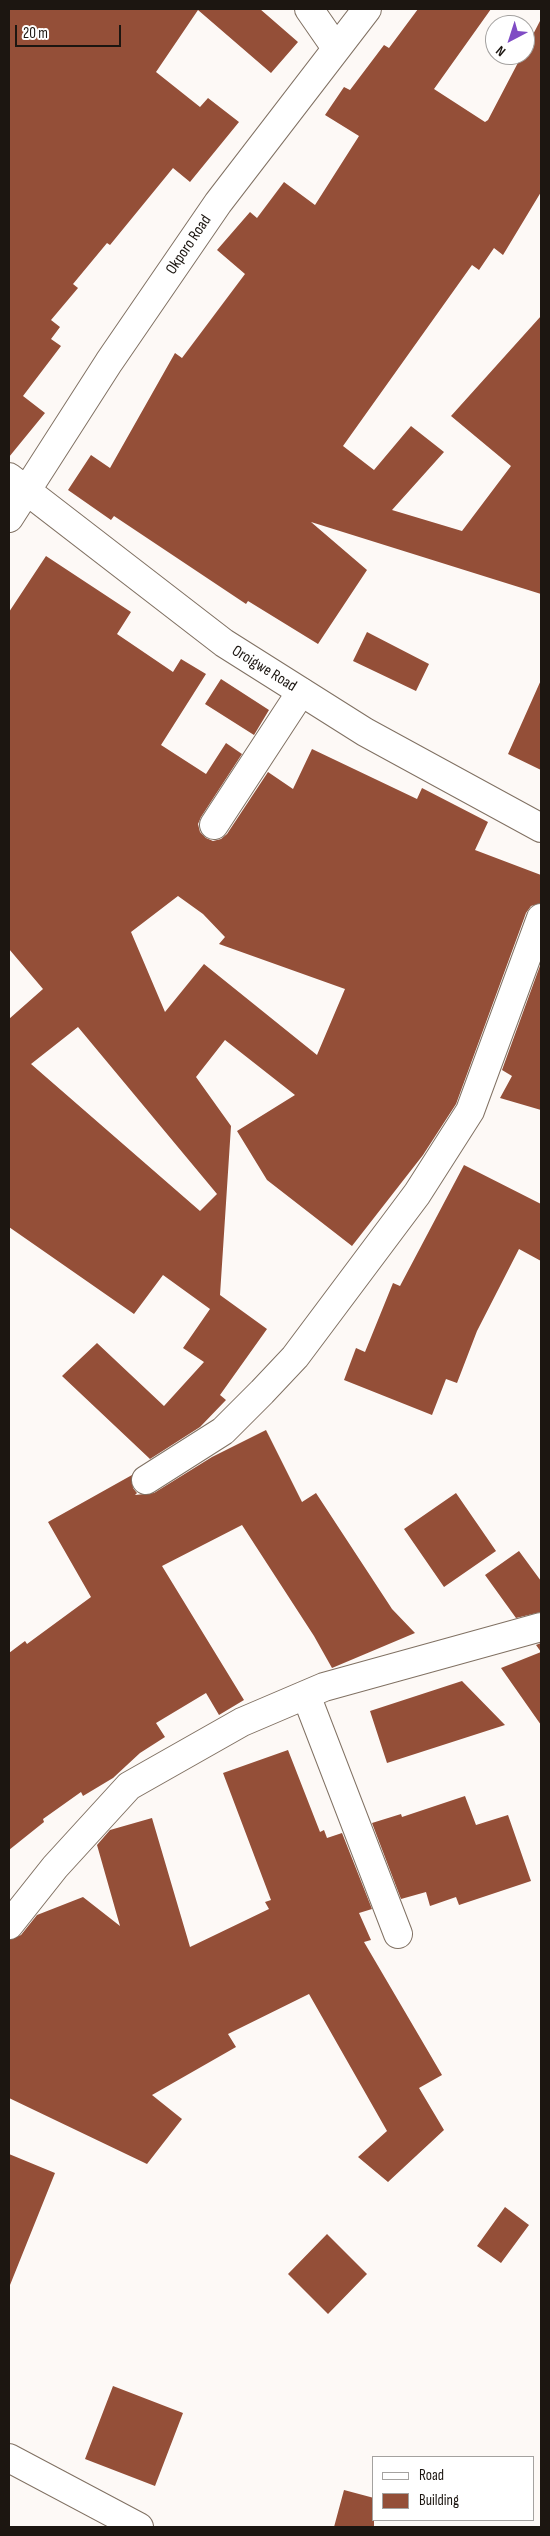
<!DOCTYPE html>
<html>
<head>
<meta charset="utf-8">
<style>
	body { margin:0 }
	#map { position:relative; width:550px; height:2536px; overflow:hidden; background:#fdf9f6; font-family:"Sofia Sans Condensed",sans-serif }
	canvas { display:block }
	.frame { position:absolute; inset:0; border:10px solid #1c1611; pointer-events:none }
	.legend { position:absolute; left:372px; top:2456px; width:162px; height:65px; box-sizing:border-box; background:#fff; border:1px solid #a4a2a0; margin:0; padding:6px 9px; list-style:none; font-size:15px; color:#1c1611 }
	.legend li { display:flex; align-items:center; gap:10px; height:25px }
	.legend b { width:25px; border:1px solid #a4a2a0 }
	.north { position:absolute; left:485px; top:15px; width:50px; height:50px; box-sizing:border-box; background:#fff; border:1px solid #a4a2a0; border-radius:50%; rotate:220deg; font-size:14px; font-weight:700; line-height:20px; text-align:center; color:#1c1611 }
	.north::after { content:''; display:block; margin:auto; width:18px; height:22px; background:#7f4cc4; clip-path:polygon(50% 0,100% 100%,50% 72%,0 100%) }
	.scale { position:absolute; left:15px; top:25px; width:106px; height:22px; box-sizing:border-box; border:2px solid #1c1611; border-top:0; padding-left:6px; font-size:15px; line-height:18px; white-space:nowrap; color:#1c1611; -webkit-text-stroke:4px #fff; paint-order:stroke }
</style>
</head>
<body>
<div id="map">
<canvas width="550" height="2536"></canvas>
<div class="frame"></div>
<ul class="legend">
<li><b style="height:6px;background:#fff"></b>Road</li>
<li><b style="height:14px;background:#944f38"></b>Building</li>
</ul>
<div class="north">N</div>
<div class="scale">20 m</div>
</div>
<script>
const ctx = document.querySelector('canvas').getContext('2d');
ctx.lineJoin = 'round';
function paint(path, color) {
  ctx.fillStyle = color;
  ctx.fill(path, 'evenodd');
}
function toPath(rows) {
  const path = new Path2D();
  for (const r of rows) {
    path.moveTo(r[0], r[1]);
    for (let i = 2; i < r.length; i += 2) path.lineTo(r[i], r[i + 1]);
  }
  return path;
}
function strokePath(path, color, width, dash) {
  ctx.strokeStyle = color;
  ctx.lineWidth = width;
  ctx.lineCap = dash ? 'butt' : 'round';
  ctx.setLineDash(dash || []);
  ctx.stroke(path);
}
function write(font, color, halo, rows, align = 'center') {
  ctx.font = font + ' "Sofia Sans Condensed",sans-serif';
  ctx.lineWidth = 5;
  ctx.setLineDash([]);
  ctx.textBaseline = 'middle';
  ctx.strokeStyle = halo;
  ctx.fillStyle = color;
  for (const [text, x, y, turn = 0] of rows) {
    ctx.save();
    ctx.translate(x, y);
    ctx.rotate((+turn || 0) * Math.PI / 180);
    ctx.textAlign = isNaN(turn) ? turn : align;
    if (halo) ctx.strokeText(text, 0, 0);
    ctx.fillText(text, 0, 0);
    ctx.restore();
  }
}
paint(toPath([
	[9,9,260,9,298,42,271,73,198,10,156,72,200,107,208,98,239,122,190,182,173,168,110,245,107,243,73,284,78,288,51,320,60,327,51,339,61,346,23,396,45,413,9,457],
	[418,9,491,9,434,89,485,122,488,120,522,55,525,55,525,50,541,19,541,192,503,255,494,248,479,270,472,265,343,446,374,470,411,426,444,452,392,510,462,531,511,466,451,416,541,316,541,594,311,522,367,570,318,644,248,601,246,604,114,516,111,520,68,490,91,455,110,468,175,353,182,358,245,274,217,250,250,212,257,218,284,182,315,205,359,136,325,115,344,87,350,90,384,45,389,48],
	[46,556,131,612,117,634,173,672,181,659,206,674,161,745,206,774,226,743,242,754,201,817,198,824,200,832,206,838,213,841,221,839,227,834,268,772,293,789,312,749,417,799,422,788,488,822,475,850,541,875,541,903,531,906,526,913,456,1104,423,1155,352,1246,267,1180,237,1131,295,1095,225,1040,196,1077,231,1126,220,1295,267,1329,220,1395,226,1400,200,1427,150,1459,62,1376,97,1343,164,1406,204,1362,183,1348,210,1309,163,1275,134,1314,9,1227,9,1019,43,989,9,949,9,612],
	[178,896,203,914,225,937,219,944,345,989,317,1055,204,964,165,1012,131,932],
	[78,1027,217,1194,200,1211,31,1064],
	[367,632,429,664,416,691,353,661],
	[221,679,269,710,254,735,205,704],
	[541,680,541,770,508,754],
	[541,963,541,1110,500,1098,512,1076,502,1070],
	[464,1165,541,1204,541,1261,519,1249,477,1331,457,1383,446,1379,432,1415,344,1380,356,1348,365,1352,393,1283,400,1286],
	[266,1430,302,1502,316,1493,392,1609,415,1633,332,1668,314,1636,242,1525,162,1566,244,1700,219,1715,206,1693,156,1723,165,1737,140,1753,113,1778,83,1796,81,1792,43,1819,44,1822,9,1850,9,1653,25,1641,27,1644,91,1597,48,1522,132,1475,133,1488,137,1493,135,1495,154,1493,212,1457],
	[456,1493,496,1551,444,1587,404,1529],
	[519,1551,541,1581,541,1612,516,1618,485,1575],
	[541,1643,541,1725,501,1668,541,1652,536,1645],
	[462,1681,505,1725,387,1763,370,1711],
	[288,1750,320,1832,324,1830,327,1838,342,1833,372,1909,359,1913,371,1940,364,1942,442,2075,419,2088,444,2130,388,2182,358,2157,387,2131,309,1994,228,2034,236,2047,152,2095,182,2119,147,2164,9,2098,9,1940,21,1935,37,1915,83,1897,120,1926,97,1845,110,1830,152,1818,190,1947,269,1909,265,1902,271,1900,223,1773],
	[465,1796,476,1825,508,1815,531,1881,459,1905,456,1897,430,1906,426,1892,401,1899,372,1823,401,1814,402,1817],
	[9,2154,55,2173,10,2285,9,2285],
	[505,2207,529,2225,501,2263,477,2246],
	[327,2234,367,2274,328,2314,288,2274],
	[113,2386,183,2413,155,2486,85,2459],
	[344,2490,374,2498,374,2527,334,2527]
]), '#944f38');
const street = toPath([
	[309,9,336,48],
	[214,825,301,692],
	[146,1480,223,1431,262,1392,295,1357,417,1194,470,1111,541,918],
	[306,1695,398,1934],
	[9,1925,55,1867,129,1786,242,1722,324,1687,541,1627],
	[9,2458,139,2527]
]);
const secondary = toPath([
	[9,477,224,643,365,732,541,828],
	[9,518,109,362,218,203,367,9]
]);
strokePath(street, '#807163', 30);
strokePath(secondary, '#807163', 30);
strokePath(street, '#fff', 28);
strokePath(secondary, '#fff', 28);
write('16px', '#1c1611', '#fff', [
	["Okporo Road",189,245,-56],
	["Oroigwe Road",264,669,32]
]);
</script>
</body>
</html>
